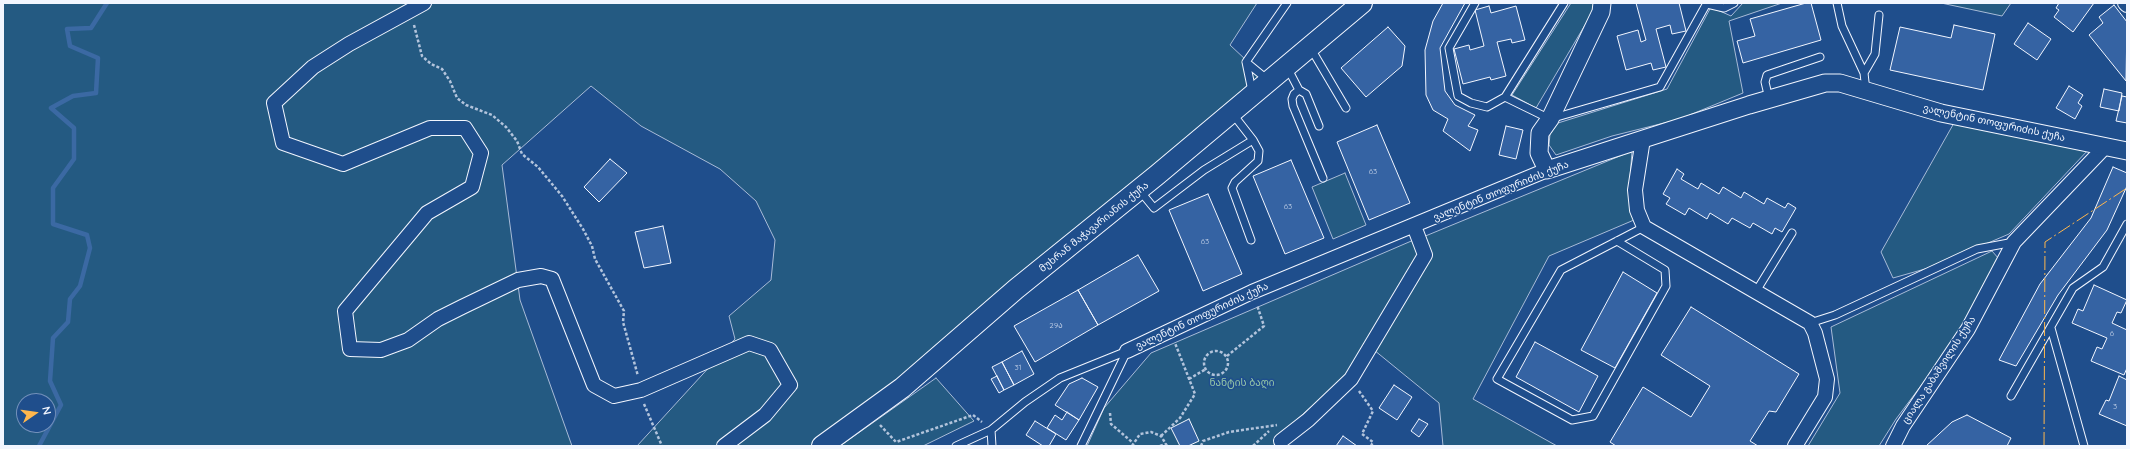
<!DOCTYPE html>
<html>
<head>
<meta charset="utf-8">
<style>
	body { margin:0 }
	#map { position:relative; width:2130px; height:449px; overflow:hidden; background:#1f4e8c; font-family:Quicksand,sans-serif }
	canvas { display:block }
	.frame { position:absolute; inset:0; border:4px solid #f2f6ff; pointer-events:none }
	.north { position:absolute; left:16px; top:393px; width:40px; height:40px; box-sizing:border-box; background:#1f4e8c; border:1px solid #7391ba; border-radius:50%; rotate:77deg; font-size:11px; font-weight:700; line-height:16px; text-align:center; color:#f2f6ff }
	.north::after { content:''; display:block; margin:auto; width:14px; height:18px; background:#ffb74d; clip-path:polygon(50% 0,100% 100%,50% 72%,0 100%) }
</style>
</head>
<body>
<div id="map">
<canvas width="2130" height="449"></canvas>
<div class="frame"></div>
<div class="north">N</div>
</div>
<script>
const ctx = document.querySelector('canvas').getContext('2d');
ctx.lineJoin = 'round';
function paint(path, color) {
  ctx.fillStyle = color;
  ctx.fill(path, 'evenodd');
}
function toPath(rows) {
  const path = new Path2D();
  for (const r of rows) {
    if (r.length === 3) {
      path.moveTo(r[0] + r[2], r[1]);
      path.arc(r[0], r[1], r[2], 0, 2 * Math.PI);
      continue;
    }
    path.moveTo(r[0], r[1]);
    for (let i = 2; i < r.length; i += 2) path.lineTo(r[i], r[i + 1]);
  }
  return path;
}
function strokePath(path, color, width, dash) {
  ctx.strokeStyle = color;
  ctx.lineWidth = width;
  ctx.lineCap = dash ? 'butt' : 'round';
  ctx.setLineDash(dash || []);
  ctx.stroke(path);
}
function write(font, color, halo, rows, align = 'center') {
  ctx.font = font + ' Quicksand,"Noto Sans Georgian",sans-serif';
  ctx.lineWidth = 3;
  ctx.setLineDash([]);
  ctx.textBaseline = 'middle';
  ctx.strokeStyle = halo;
  ctx.fillStyle = color;
  for (const [text, x, y, turn = 0] of rows) {
    ctx.save();
    ctx.translate(x, y);
    ctx.rotate((+turn || 0) * Math.PI / 180);
    ctx.textAlign = isNaN(turn) ? turn : align;
    if (halo) ctx.strokeText(text, 0, 0);
    ctx.fillText(text, 0, 0);
    ctx.restore();
  }
}
const green = toPath([
	[3,3,1257,3,1230,45,1263,76,822,446,637,446,735,339,729,316,771,280,775,240,756,201,720,169,641,126,591,86,502,165,520,300,572,446,3,446,3,3],
	[24,401,48,401,48,425,24,425,24,401],
	[1571,3,1595,3,1595,8,1536,108,1512,95,1571,3],
	[1743,3,1782,3,1729,21,1743,93,1680,119,1612,136,1556,155,1549,145,1550,134,1558,123,1667,89,1711,7,1731,16,1743,3],
	[1941,3,2011,3,2002,16,1941,3],
	[1954,123,2090,148,2009,234,1932,267,1893,278,1881,252,1954,123],
	[1632,151,1629,192,1634,220,1549,256,1473,399,1557,446,1443,446,1439,403,1374,350,1432,253,1423,237,1632,151],
	[1345,173,1366,225,1333,239,1312,187,1345,173],
	[1416,239,1422,256,1348,374,1275,439,1281,446,1087,446,1104,408,1151,353,1416,239],
	[1992,251,1999,259,1950,347,1896,419,1879,446,1808,446,1840,393,1831,327,1992,251],
	[936,378,974,421,923,446,840,446,936,378]
]);
paint(green, '#245a82');
strokePath(green, '#a8bbd7', 1);
strokePath(toPath([
	[39,446,61,405,50,381,53,338,68,322,70,299,80,286,90,248,87,235,53,224,53,188,74,159,74,128,51,108,73,96,96,93,98,58,70,46,67,29,91,28,107,3]
]), '#3b69a3', 4.5);
const building = toPath([
	[1443,3,1465,3,1440,48,1445,91,1455,105,1475,115,1468,126,1478,130,1470,151,1443,131,1448,119,1433,110,1426,95,1425,50,1433,21,1443,3],
	[1636,3,1679,3,1686,31,1672,34,1670,25,1656,29,1666,67,1653,70,1651,63,1626,70,1617,36,1638,30,1641,42,1646,40,1636,3],
	[1806,3,1811,3,1821,40,1743,63,1737,41,1755,36,1750,19,1806,3],
	[2059,3,2094,3,2073,32,2054,17,2059,10,2056,8,2059,3],
	[2114,5,2127,22,2126,81,2089,35,2103,23,2099,17,2114,5],
	[1489,6,1491,13,1516,6,1525,40,1512,43,1511,39,1497,42,1506,76,1491,80,1490,77,1463,84,1454,49,1469,45,1470,50,1484,46,1475,10,1489,6],
	[2028,23,2051,39,2037,60,2014,44,2028,23],
	[1954,25,1995,34,1983,90,1890,70,1900,27,1951,38,1954,25],
	[1388,27,1405,46,1402,66,1366,97,1341,68,1388,27],
	[2069,86,2083,95,2078,103,2082,106,2075,119,2056,108,2069,86],
	[2104,89,2122,93,2119,111,2100,107,2104,89],
	[2122,96,2127,97,2127,123,2116,121,2122,96],
	[1377,125,1410,203,1369,220,1337,142,1377,125],
	[1506,126,1523,130,1516,159,1499,155,1506,126],
	[610,159,627,173,599,202,584,187,610,159],
	[1291,160,1324,238,1285,254,1253,176,1291,160],
	[2113,167,2127,173,2127,186,2107,230,2058,295,2016,366,1999,360,2040,284,2091,218,2113,167],
	[1677,169,1684,174,1681,179,1698,189,1701,183,1719,194,1723,187,1741,198,1744,192,1764,204,1767,198,1785,208,1788,203,1796,208,1782,232,1775,228,1772,234,1753,223,1750,228,1732,218,1728,224,1710,213,1707,219,1689,208,1685,215,1666,204,1670,198,1663,194,1677,169],
	[1208,194,1242,274,1203,291,1169,210,1208,194],
	[663,226,671,263,644,268,635,232,663,226],
	[1138,255,1159,291,1098,325,1078,290,1138,255],
	[1623,272,1657,293,1615,368,1581,350,1623,272],
	[2094,285,2127,300,2121,313,2117,312,2112,323,2127,330,2127,368,2124,375,2091,361,2097,347,2102,349,2107,338,2072,323,2078,309,2083,311,2094,285],
	[1078,290,1098,325,1035,362,1014,326,1078,290],
	[1691,307,1799,374,1776,412,1769,411,1750,441,1758,446,1616,446,1610,442,1643,387,1691,417,1710,386,1661,355,1691,307],
	[1535,342,1598,376,1579,412,1516,377,1535,342],
	[1022,351,1034,374,1014,385,1002,362,1022,351],
	[1002,362,1014,385,1004,390,992,367,1002,362],
	[997,376,1004,390,999,393,991,379,997,376],
	[2119,376,2127,380,2127,426,2099,414,2106,400,2109,401,2119,376],
	[1082,378,1098,387,1079,420,1055,405,1069,384,1082,378],
	[1394,385,1412,397,1397,420,1379,408,1394,385],
	[1067,412,1079,420,1066,440,1047,428,1055,415,1062,420,1067,412],
	[1967,415,2011,438,2007,446,1926,446,1952,422,1967,415],
	[1189,419,1199,441,1188,446,1180,446,1171,428,1189,419],
	[1419,419,1428,424,1419,437,1411,431,1419,419],
	[1035,421,1056,434,1049,446,1043,446,1026,435,1035,421],
	[1343,436,1357,446,1336,446,1343,436]
]);
paint(building, '#3563a3');
strokePath(building, '#f2f6ff', 1);
const service = toPath([
	[1475,3,1449,48,1458,96,1471,103,1487,107,1505,97,1564,3],
	[1837,3,1842,26,1864,73,1866,91],
	[1707,4,1724,8,1734,3],
	[1310,47,1346,108],
	[1246,62,1263,76,1270,77],
	[1287,67,1299,90],
	[1864,73,1875,54,1879,15],
	[1252,91,1246,62,1287,3],
	[1505,97,1550,119,1660,87,1707,3],
	[1769,99,1765,82,1767,75,1820,57],
	[1232,113,1253,140],
	[1319,126,1306,94,1299,90,1294,94,1292,99,1293,106,1323,178],
	[1140,191,1154,208,1204,170,1253,140,1259,151,1258,161,1235,182,1232,188,1251,240],
	[1617,241,1665,270,1666,286,1593,416,1572,420,1497,379,1561,270,1617,241,1644,227],
	[1755,293,1792,233],
	[1810,323,1835,315,1977,249,2014,242],
	[2051,328,2084,446],
	[2011,396,2073,288,2103,267,2127,224],
	[991,430,992,446],
	[956,446,991,430,1025,402,1060,378,1127,351],
	[1081,446,1127,351]
]);
const minor = toPath([
	[424,3,349,44,313,67,274,103,283,143,343,164,430,128,465,128,481,153,472,187,427,213,345,311,350,349,381,350,408,340,438,319,462,307,518,280,541,276,552,279,594,385,614,396,641,390,749,343,770,350,790,385,765,415,724,446],
	[2125,3,2127,5],
	[1643,139,1635,190,1637,210,1644,227,1810,323,1815,333,1827,379,1825,397,1795,446],
	[1127,351,1252,292,1547,170],
	[1281,441,1308,420,1351,379,1425,255,1414,226],
	[1893,446,1903,426,1968,329,2014,242,2105,147]
]);
const tertiary = toPath([
	[1602,3,1601,12,1550,119,1540,133,1539,153,1547,170,1749,105,1825,83,1840,83,1941,113,2127,151]
]);
const secondary = toPath([
	[822,446,902,388,1016,289,1157,175,1362,3]
]);
strokePath(service, '#f2f6ff', 9);
strokePath(minor, '#f2f6ff', 16);
strokePath(tertiary, '#f2f6ff', 19);
strokePath(secondary, '#f2f6ff', 22);
strokePath(toPath([
	[414,25,422,56,431,64,442,69,450,81,457,98,466,105,492,115,506,127,517,141,522,154,538,167,562,196,583,229,592,246,595,259,624,311,623,322,638,376],
	[1216,363,12],
	[1227,356,1264,326,1257,305],
	[1189,379,1206,369],
	[1359,391,1373,411,1362,434,1373,442,1371,446],
	[644,404,662,446],
	[1110,413,1111,424,1132,442],
	[880,425,896,442,973,415,982,422],
	[1161,436,1180,418,1195,394,1175,343],
	[1132,446,1140,434,1151,432,1161,436,1167,446],
	[1160,446,1166,444],
	[1201,446,1203,441,1229,432,1277,425],
	[1253,446,1269,431]
]), '#b3c4dc', 2.5, [3, 2]);
strokePath(service, '#1f4e8c', 7);
strokePath(minor, '#1f4e8c', 14);
strokePath(tertiary, '#1f4e8c', 17);
strokePath(secondary, '#1f4e8c', 20);
strokePath(toPath([
	[2044,446,2045,242,2127,188]
]), '#ffb74d', 1, [14, 3, 2, 3]);
write('8px', '#c3d1e8', null, [
	["63",1373,172],
	["63",1288,207],
	["63",1205,242],
	["29ა",1056,326],
	["6",2112,334],
	["31",1018,368],
	["3",2115,407]
]);
write('10px', '#f2f6ff', '#1f4e8c', [
	["ვალენტინ თოფურიძის ქუჩა",1994,123,12],
	["ვალენტინ თოფურიძის ქუჩა",1501,191,-22],
	["მუხრან მაჭავარიანის ქუჩა",1094,227,-39],
	["ვალენტინ თოფურიძის ქუჩა",1202,316,-25],
	["ციალა გაბაშვილის ქუჩა",1939,370,-57]
]);
write('10px', '#97c8a6', '#1f4e8c', [
	["ნანტის ბაღი",1242,383]
]);
</script>
</body>
</html>
